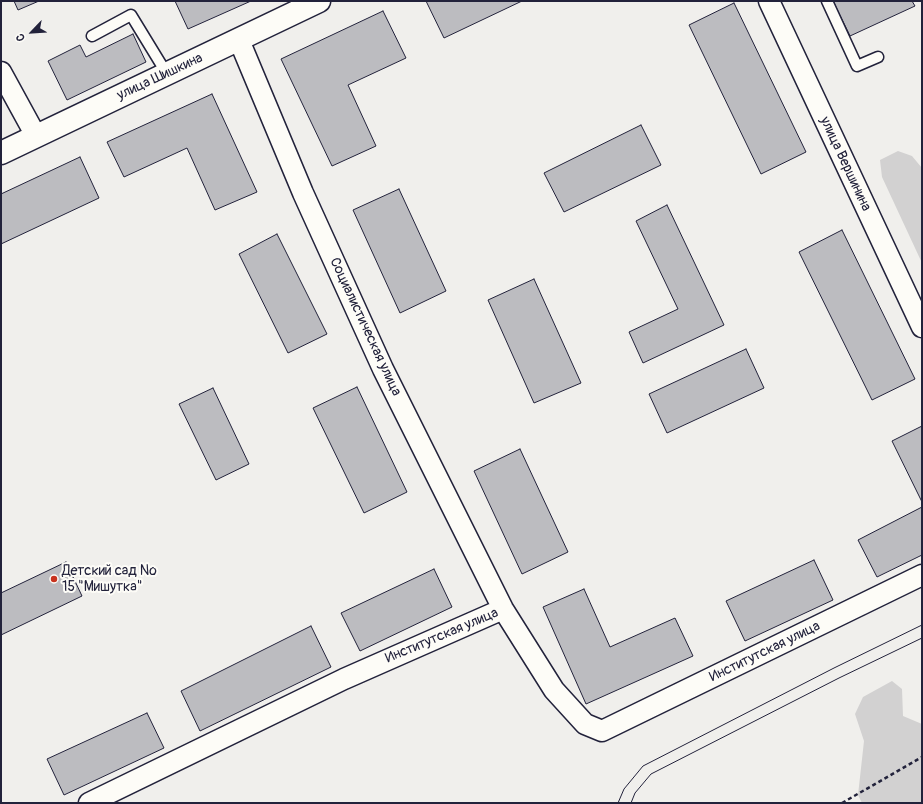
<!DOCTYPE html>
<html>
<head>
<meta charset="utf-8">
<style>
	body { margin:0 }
	#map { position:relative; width:923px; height:804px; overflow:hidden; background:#f0efec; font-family:Pangolin,sans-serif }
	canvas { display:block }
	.frame { position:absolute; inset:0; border:2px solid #22223b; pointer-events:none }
	.north { position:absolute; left:12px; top:12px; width:40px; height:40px; -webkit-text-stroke:3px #fdfcf7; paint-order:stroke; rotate:245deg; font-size:11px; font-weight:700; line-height:16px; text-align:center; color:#22223b }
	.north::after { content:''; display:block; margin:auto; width:14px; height:18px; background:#22223b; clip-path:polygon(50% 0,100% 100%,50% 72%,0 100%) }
</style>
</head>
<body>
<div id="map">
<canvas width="923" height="804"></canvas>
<div class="frame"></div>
<div class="north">С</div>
</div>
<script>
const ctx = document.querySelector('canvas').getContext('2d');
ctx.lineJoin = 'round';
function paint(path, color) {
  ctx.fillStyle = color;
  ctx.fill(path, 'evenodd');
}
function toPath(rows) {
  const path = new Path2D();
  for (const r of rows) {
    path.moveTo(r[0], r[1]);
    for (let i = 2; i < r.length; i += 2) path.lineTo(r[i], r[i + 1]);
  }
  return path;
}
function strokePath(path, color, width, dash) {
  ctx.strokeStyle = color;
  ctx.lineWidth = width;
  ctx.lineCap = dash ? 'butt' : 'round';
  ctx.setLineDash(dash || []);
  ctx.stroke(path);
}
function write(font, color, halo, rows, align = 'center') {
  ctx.font = font + ' Pangolin,sans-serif';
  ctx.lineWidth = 4;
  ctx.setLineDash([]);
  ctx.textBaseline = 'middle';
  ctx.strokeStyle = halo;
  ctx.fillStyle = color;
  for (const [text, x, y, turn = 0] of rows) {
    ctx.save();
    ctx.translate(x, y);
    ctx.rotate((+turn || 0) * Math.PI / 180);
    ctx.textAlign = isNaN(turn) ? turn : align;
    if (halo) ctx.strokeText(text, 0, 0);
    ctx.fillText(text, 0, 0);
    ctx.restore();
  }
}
paint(toPath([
	[898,151,912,156,922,168,922,263,882,177,880,160],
	[892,681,902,689,903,716,922,724,922,803,862,803,858,795,864,741,855,714,863,697]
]), '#d2d1d1');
const building = toPath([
	[14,1,39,1,18,10,14,1],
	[175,1,251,1,188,29,175,1],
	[426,1,522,1,444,38,426,1],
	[833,1,912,1,915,6,850,36,833,1],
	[734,3,806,152,761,174,689,25,734,3],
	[383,11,406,58,348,85,376,146,332,166,281,59,383,11],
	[133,34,146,62,67,100,48,61,80,45,86,57,133,34],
	[212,94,257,192,215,210,187,148,124,177,107,142,212,94],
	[641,125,661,165,564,212,544,173,641,125],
	[80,157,99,198,1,244,1,194,80,157],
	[399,189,446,291,400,313,353,210,399,189],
	[667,205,724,325,643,363,629,332,678,309,636,221,667,205],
	[842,230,915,379,872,400,799,252,842,230],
	[277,234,327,334,288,353,239,254,277,234],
	[534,279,581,383,534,403,488,300,534,279],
	[746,349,764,388,667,433,649,394,746,349],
	[357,387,407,492,364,513,313,408,357,387],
	[213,388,249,464,216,480,179,404,213,388],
	[922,426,922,502,892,441,922,426],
	[520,449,568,552,522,574,474,471,520,449],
	[922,507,922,555,877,577,858,540,922,507],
	[814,560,833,600,745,641,726,601,814,560],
	[66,562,82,596,1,635,1,593,66,562],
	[434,569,452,607,360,651,341,613,434,569],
	[584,589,610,647,675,618,693,656,586,704,543,607,584,589],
	[311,626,331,667,200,731,181,691,311,626],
	[147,713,164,748,64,795,47,759,147,713]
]);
paint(building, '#bcbcc0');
strokePath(building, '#22223b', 1);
const service = toPath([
	[827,1,857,66,878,57],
	[92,36,131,15,167,74]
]);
const minor = toPath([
	[769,1,922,327],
	[239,40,303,193,383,369,503,609,554,690,585,724,602,731,922,575],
	[1,72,36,136],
	[89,803,344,679,503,609]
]);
const secondary = toPath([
	[1,153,319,1]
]);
strokePath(service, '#22223b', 13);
strokePath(minor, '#22223b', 23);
strokePath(secondary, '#22223b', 25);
strokePath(toPath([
	[842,803,922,757]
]), '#22223b', 2.5, [4, 3]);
strokePath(service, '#fdfcf7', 10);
strokePath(minor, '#fdfcf7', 20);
strokePath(secondary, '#fdfcf7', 22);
strokePath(toPath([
	[618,803,624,789,643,766,834,668,922,625],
	[631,803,635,793,651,774,839,678,922,638]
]), '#22223b', 1);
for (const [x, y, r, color] of [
	[54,579,4,"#c8321e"]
]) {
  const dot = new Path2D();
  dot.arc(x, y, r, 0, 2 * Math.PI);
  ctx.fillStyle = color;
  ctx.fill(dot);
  strokePath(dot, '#fdfcf7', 1.5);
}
write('14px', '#22223b', '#fdfcf7', [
	["улица Шишкина",160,77,-25],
	["улица Вершинина",845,164,65],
	["Социалистическая улица",365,327,65],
	["Институтская улица",442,636,-23],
	["Институтская улица",765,652,-26]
]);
write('14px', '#22223b', '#fdfcf7', [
	["Детский сад №",62,571],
	["15 \"Мишутка\"",62,587]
], 'left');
</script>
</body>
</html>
